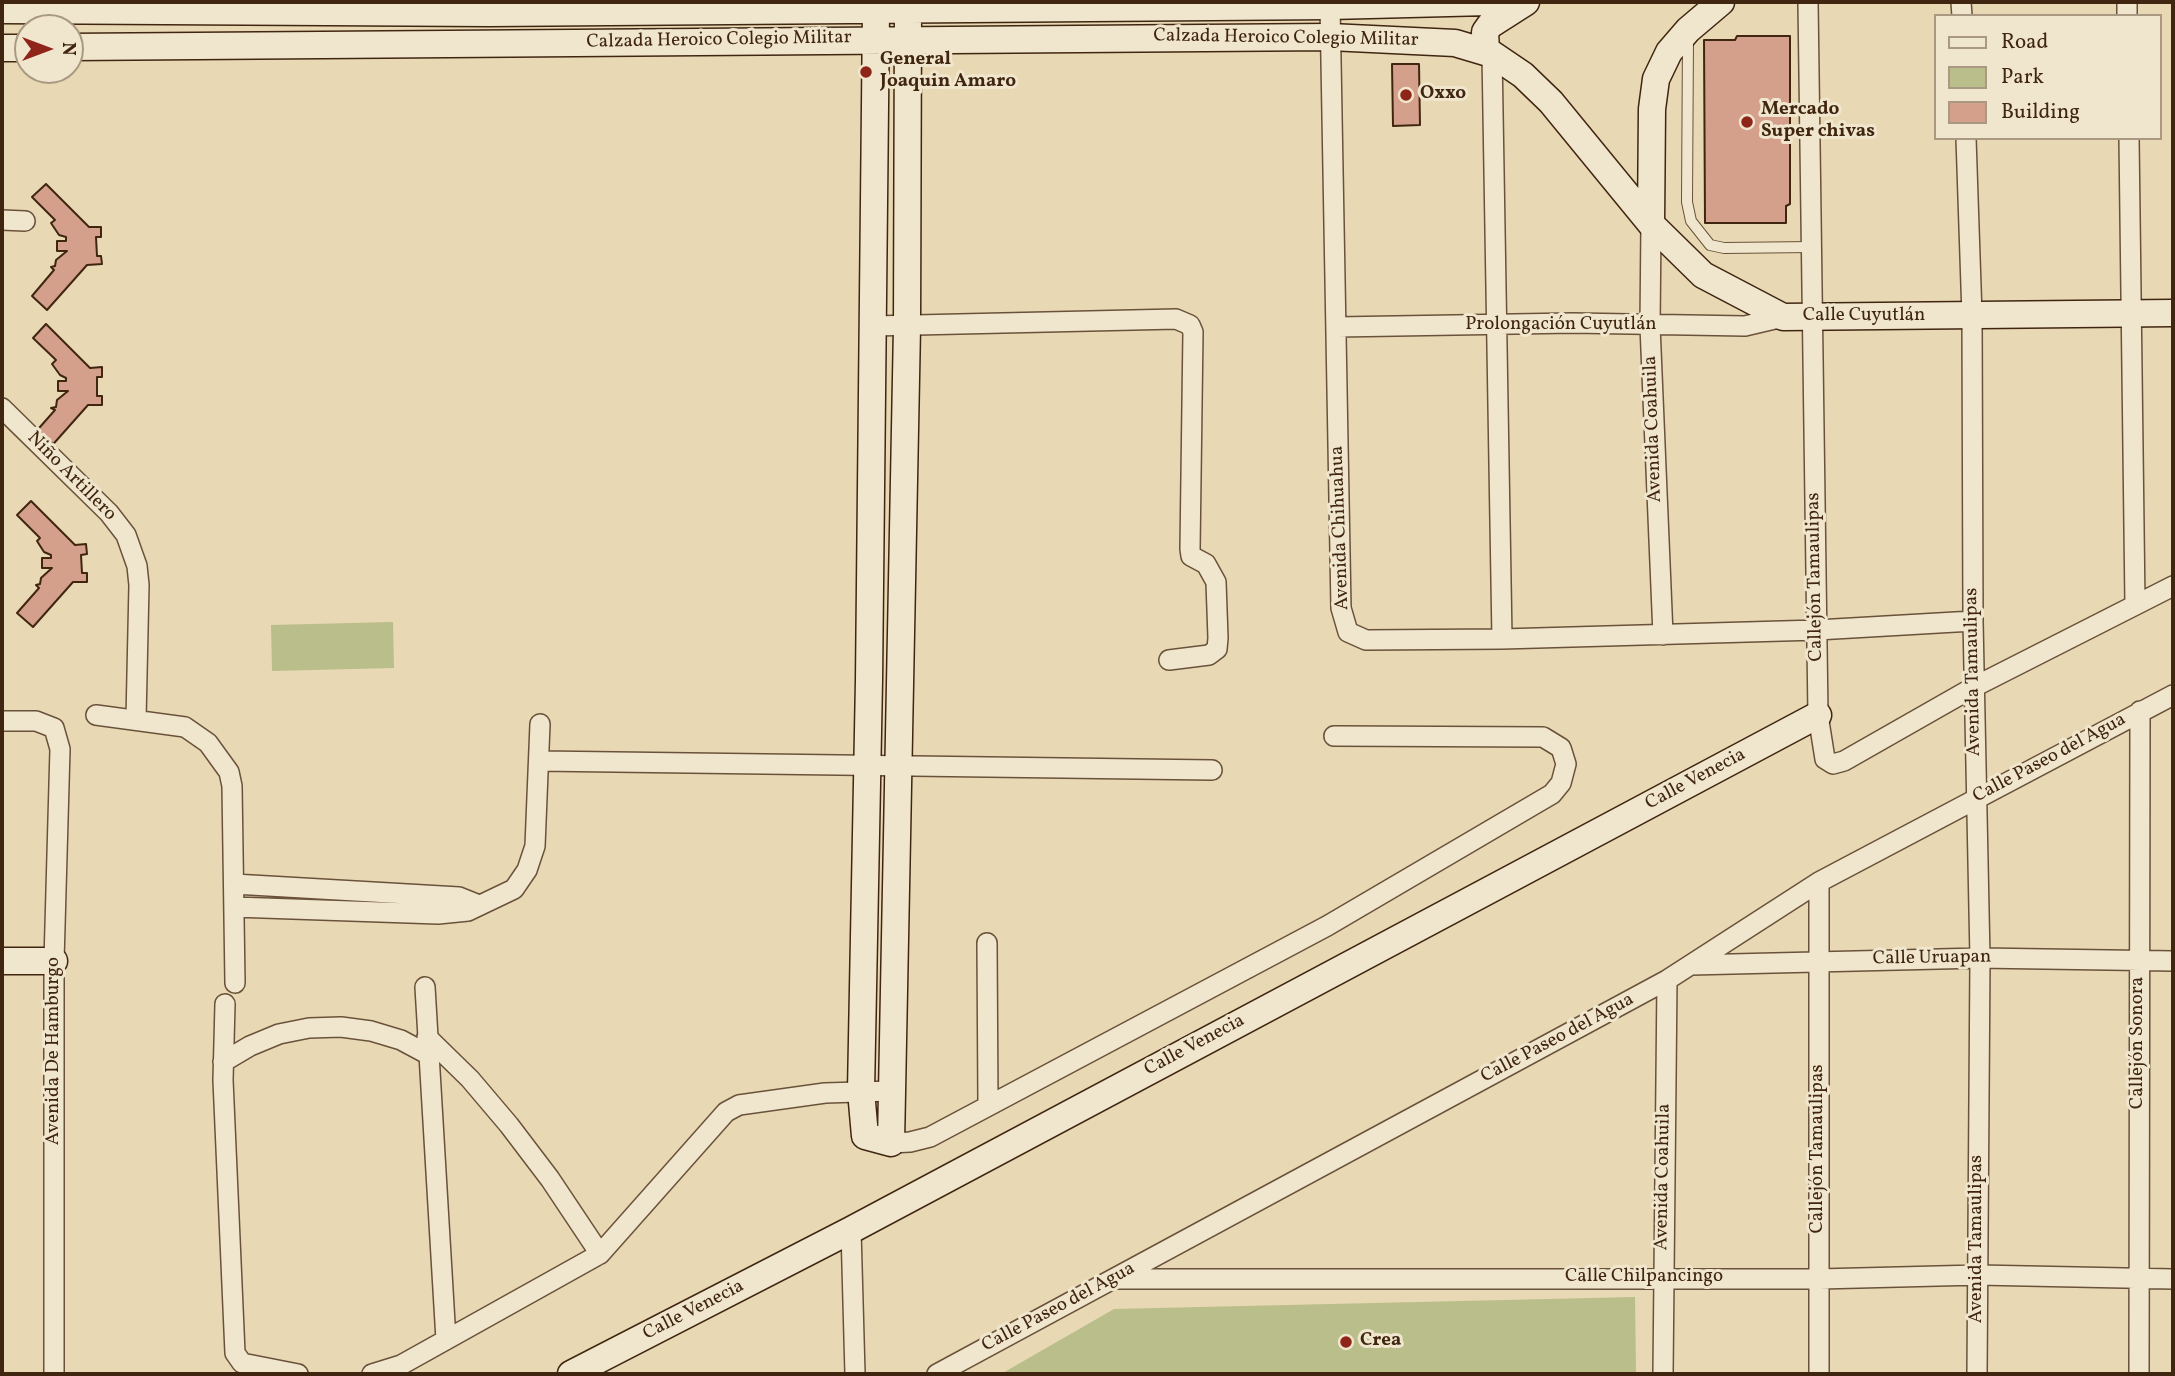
<!DOCTYPE html>
<html>
<head>
<meta charset="utf-8">
<style>
	body { margin:0 }
	#map { position:relative; width:2175px; height:1376px; overflow:hidden; background:#e8d8b4; font-family:Vollkorn,serif }
	canvas { display:block }
	.frame { position:absolute; inset:0; border:4px solid #402611; pointer-events:none }
	.legend { position:absolute; left:1934px; top:14px; width:228px; height:126px; box-sizing:border-box; background:#f0e6ce; border:2px solid #aa9982; margin:0; padding:9px 12px; list-style:none; font-size:21px; color:#402611 }
	.legend li { display:flex; align-items:center; gap:14px; height:35px }
	.legend b { width:35px; border:2px solid #aa9982 }
	.north { position:absolute; left:14px; top:14px; width:70px; height:70px; box-sizing:border-box; background:#f0e6ce; border:2px solid #aa9982; border-radius:50%; rotate:90deg; font-size:19px; font-weight:700; line-height:28px; text-align:center; color:#402611 }
	.north::after { content:''; display:block; margin:auto; width:24px; height:32px; background:#8f2418; clip-path:polygon(50% 0,100% 100%,50% 72%,0 100%) }
</style>
</head>
<body>
<div id="map">
<canvas width="2175" height="1376"></canvas>
<div class="frame"></div>
<ul class="legend">
<li><b style="height:9px;background:#f0e6ce"></b>Road</li>
<li><b style="height:19px;background:#b9be8a"></b>Park</li>
<li><b style="height:19px;background:#d4a08c"></b>Building</li>
</ul>
<div class="north">N</div>
</div>
<script>
const ctx = document.querySelector('canvas').getContext('2d');
ctx.lineJoin = 'round';
function paint(path, color) {
  ctx.fillStyle = color;
  ctx.fill(path, 'evenodd');
}
function toPath(rows) {
  const path = new Path2D();
  for (const r of rows) {
    path.moveTo(r[0], r[1]);
    for (let i = 2; i < r.length; i += 2) path.lineTo(r[i], r[i + 1]);
  }
  return path;
}
function strokePath(path, color, width, dash) {
  ctx.strokeStyle = color;
  ctx.lineWidth = width;
  ctx.lineCap = dash ? 'butt' : 'round';
  ctx.setLineDash(dash || []);
  ctx.stroke(path);
}
function write(font, color, halo, rows, align = 'center') {
  ctx.font = font + ' Vollkorn,serif';
  ctx.lineWidth = 6;
  ctx.setLineDash([]);
  ctx.textBaseline = 'middle';
  ctx.strokeStyle = halo;
  ctx.fillStyle = color;
  for (const [text, x, y, turn = 0] of rows) {
    ctx.save();
    ctx.translate(x, y);
    ctx.rotate((+turn || 0) * Math.PI / 180);
    ctx.textAlign = isNaN(turn) ? turn : align;
    if (halo) ctx.strokeText(text, 0, 0);
    ctx.fillText(text, 0, 0);
    ctx.restore();
  }
}
paint(toPath([
	[393,622,394,668,272,671,271,625],
	[1635,1297,1636,1374,1001,1374,1114,1309]
]), '#b9be8a');
const building = toPath([
	[1737,36,1790,36,1790,204,1786,206,1786,223,1705,223,1704,40,1735,40,1737,36],
	[1392,64,1419,64,1420,125,1393,126,1392,64],
	[46,184,89,227,101,227,101,237,96,237,97,256,101,256,102,264,87,265,47,310,32,296,54,270,51,267,55,266,56,260,67,251,57,251,57,241,66,241,66,237,59,235,51,223,55,220,32,197,46,184],
	[46,324,90,368,102,367,102,377,97,377,97,396,102,396,102,405,88,405,48,450,32,436,55,410,51,408,56,407,57,400,68,391,58,391,58,381,66,381,66,378,60,375,52,364,56,360,33,338,46,324],
	[31,501,75,545,86,544,87,554,81,555,82,573,87,573,87,582,73,582,33,627,17,613,39,588,36,585,40,584,41,578,52,568,42,568,42,558,51,558,51,555,44,552,37,541,40,538,17,515,31,501]
]);
paint(building, '#d4a08c');
strokePath(building, '#402611', 2);
const lane = toPath([
	[1688,37,1687,202,1691,221,1710,245,1724,248,1812,247]
]);
const street = toPath([
	[1808,2,1818,715,1825,759,1833,764,1844,761,1974,687,2173,586],
	[1961,2,1962,16],
	[2127,2,2127,16],
	[1330,6,1341,608,1348,632,1366,640,1502,639,1817,630,1973,621],
	[1492,54,1502,639],
	[1966,138,1972,316,1973,621,1980,958,1977,1374],
	[2129,138,2135,605],
	[2,220,25,221],
	[1651,224,1650,326,1663,635],
	[873,326,1176,319,1190,325,1193,332,1190,549,1191,556,1206,564,1216,582,1218,638,1217,649,1209,655,1169,660],
	[1337,327,1573,323,1745,326,1783,317],
	[2,408,109,513,126,535,137,566,139,585,136,719],
	[96,715,185,727,208,743,229,772,232,786,235,983],
	[2,721,36,721,54,728,60,749,54,961,54,1374],
	[540,761,1212,770],
	[1819,882,1819,1374],
	[234,884,459,897,479,905],
	[234,907,438,914,468,911,514,889,527,870,535,846,540,724],
	[987,943,988,1105],
	[1691,965,1980,958,2173,961],
	[425,987,446,1340],
	[225,1004,223,1080,235,1353,242,1363,298,1374],
	[427,1037,470,1079,509,1125,550,1179,600,1254],
	[223,1062,250,1046,279,1034,309,1028,341,1027,371,1031,401,1040,429,1055],
	[891,1143,910,1142,930,1137,1327,926,1552,794,1561,783,1566,764,1561,748,1543,737,1334,736],
	[851,1230,855,1374],
	[1117,1279,1819,1279,1978,1275,2173,1279],
	[372,1374,401,1365,600,1254,726,1112,739,1105,825,1093,891,1091],
	[937,1374,1667,980,1819,882,2173,695],
	[1663,1374,1667,980],
	[2139,1374,2140,711]
]);
const secondary = toPath([
	[2,10,489,13,1330,6,1488,2],
	[876,10,869,680,861,1091,865,1136,891,1143,907,327,908,10],
	[70,47,1330,37,1455,43,1492,54,1523,75,1551,102,1651,224,1703,275,1783,317,2173,313],
	[2,48,28,48],
	[1486,51,1485,32,1490,25,1526,2],
	[1651,224,1652,109,1656,79,1669,52,1688,30,1721,2],
	[2,961,54,961],
	[571,1374,851,1230,1818,715]
]);
strokePath(lane, '#6a523a', 12);
strokePath(street, '#6a523a', 22);
strokePath(secondary, '#402611', 29);
strokePath(lane, '#f0e6ce', 10);
strokePath(street, '#f0e6ce', 19);
strokePath(secondary, '#f0e6ce', 26);
for (const [x, y, r, color] of [
	[866,72,7,"#8f2418"],
	[1406,95,7,"#8f2418"],
	[1747,122,7,"#8f2418"],
	[1346,1342,7,"#8f2418"]
]) {
  const dot = new Path2D();
  dot.arc(x, y, r, 0, 2 * Math.PI);
  ctx.fillStyle = color;
  ctx.fill(dot);
  strokePath(dot, '#f0e6ce', 2.5);
}
write('19px', '#402611', '#f0e6ce', [
	["Calzada Heroico Colegio Militar",1286,39,1],
	["Calzada Heroico Colegio Militar",719,41,-1],
	["Calle Cuyutlán",1864,317],
	["Prolongación Cuyutlán",1561,326],
	["Avenida Coahuila",1654,429,-92],
	["Niño Artillero",71,477,45],
	["Avenida Chihuahua",1341,528,-92],
	["Callejón Tamaulipas",1816,577,-91],
	["Avenida Tamaulipas",1974,672,-91],
	["Calle Paseo del Agua",2050,759,-28],
	["Calle Venecia",1696,780,-28],
	["Calle Uruapan",1932,959,-1],
	["Calle Paseo del Agua",1558,1039,-28],
	["Callejón Sonora",2139,1043,-90],
	["Calle Venecia",1195,1046,-28],
	["Avenida De Hamburgo",55,1051,-90],
	["Callejón Tamaulipas",1819,1149,-90],
	["Avenida Coahuila",1664,1177,-89],
	["Avenida Tamaulipas",1978,1239,-90],
	["Calle Chilpancingo",1644,1278],
	["Calle Paseo del Agua",1059,1308,-28],
	["Calle Venecia",694,1311,-27]
]);
write('bold 19px', '#402611', '#f0e6ce', [
	["General",880,61],
	["Joaquin Amaro",880,83],
	["Oxxo",1420,95],
	["Mercado",1761,111],
	["Super chivas",1761,133],
	["Crea",1360,1342]
], 'left');
</script>
</body>
</html>
